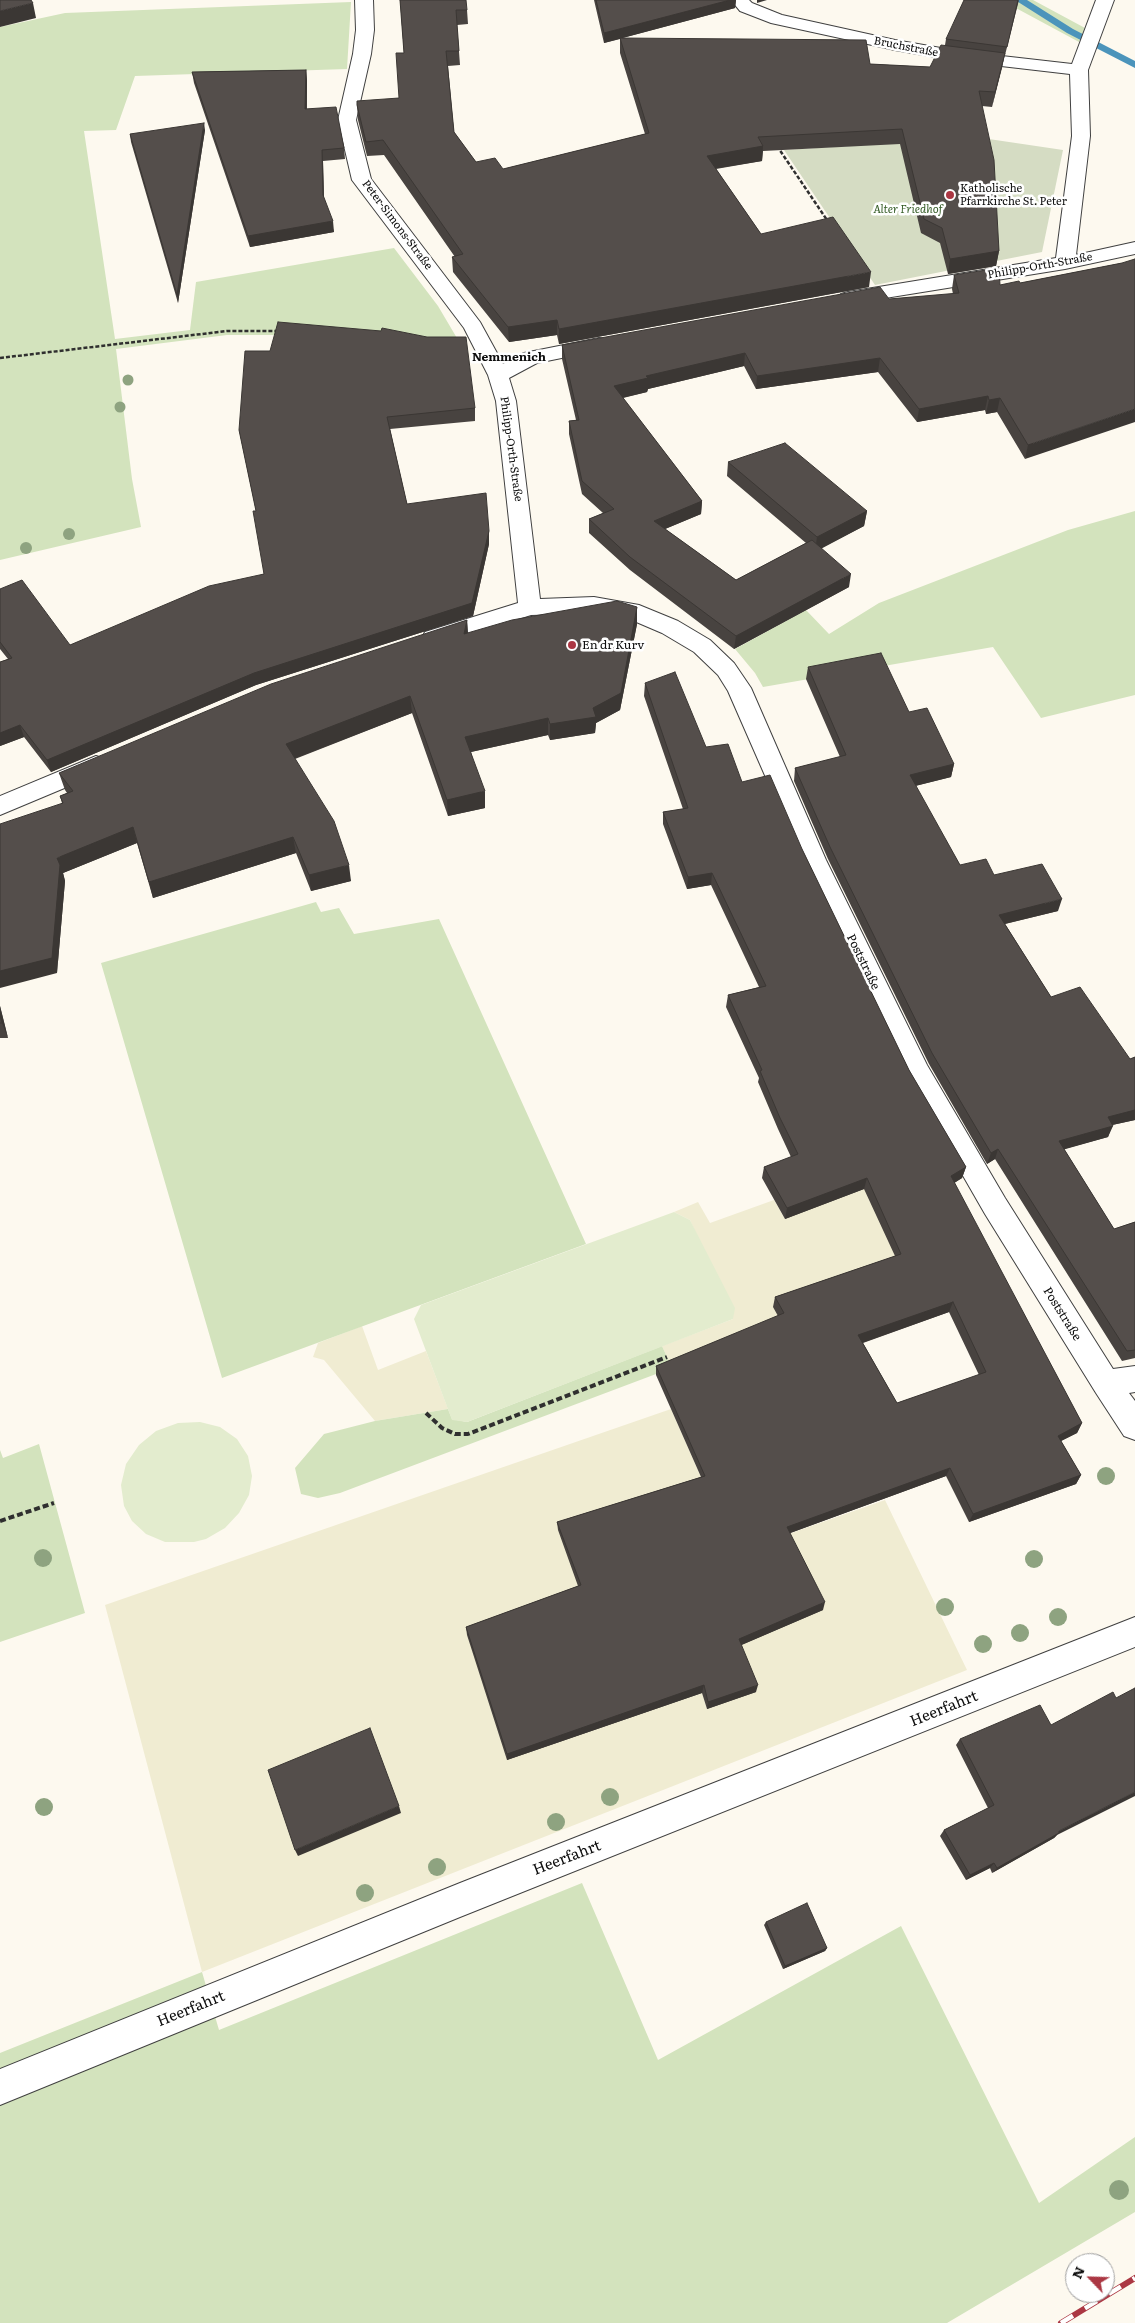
<!DOCTYPE html>
<html>
<head>
<meta charset="utf-8">
<style>
	body { margin:0 }
	#map { position:relative; width:1135px; height:2323px; overflow:hidden; background:#fdf9ef; font-family:Literata,serif }
	canvas { display:block }
	.north { position:absolute; left:1065px; top:2253px; width:50px; height:50px; box-sizing:border-box; background:#fff; border:1px solid #9e9e9e; border-radius:50%; rotate:294deg; font-size:14px; font-weight:700; line-height:20px; text-align:center; color:#0d0d0d }
	.north::after { content:''; display:block; margin:auto; width:18px; height:22px; background:#ab3743; clip-path:polygon(50% 0,100% 100%,50% 72%,0 100%) }
</style>
</head>
<body>
<div id="map">
<canvas width="1135" height="2323"></canvas>
<div class="north">N</div>
</div>
<script>
const ctx = document.querySelector('canvas').getContext('2d');
ctx.lineJoin = 'round';
function paint(path, color) {
  ctx.fillStyle = color;
  ctx.fill(path, 'evenodd');
}
function toPath(rows) {
  const path = new Path2D();
  for (const r of rows) {
    path.moveTo(r[0], r[1]);
    for (let i = 2; i < r.length; i += 2) path.lineTo(r[i], r[i + 1]);
  }
  return path;
}
function strokePath(path, color, width, dash) {
  ctx.strokeStyle = color;
  ctx.lineWidth = width;
  ctx.lineCap = dash ? 'butt' : 'round';
  ctx.setLineDash(dash || []);
  ctx.stroke(path);
}
function write(font, color, halo, rows, align = 'center') {
  ctx.font = font + ' Literata,serif';
  ctx.lineWidth = 5;
  ctx.setLineDash([]);
  ctx.textBaseline = 'middle';
  ctx.strokeStyle = halo;
  ctx.fillStyle = color;
  for (const [text, x, y, turn = 0] of rows) {
    ctx.save();
    ctx.translate(x, y);
    ctx.rotate((+turn || 0) * Math.PI / 180);
    ctx.textAlign = isNaN(turn) ? turn : align;
    if (halo) ctx.strokeText(text, 0, 0);
    ctx.fillText(text, 0, 0);
    ctx.restore();
  }
}
paint(toPath([
	[866,1172,898,1264,782,1323,672,1368,662,1346,733,1319,690,1220,674,1212,698,1202,710,1223,774,1200,785,1219],
	[362,1326,378,1370,426,1351,448,1409,375,1421,324,1360,313,1357,318,1343],
	[671,1409,704,1484,581,1593,627,1718,702,1693,707,1709,717,1597,783,1536,885,1500,967,1670,202,1972,105,1605]
]), '#f0ecd2');
paint(toPath([
	[1001,0,1033,0,1085,28,1079,42],
	[351,2,347,69,135,76,116,130,84,131,115,339,190,330,196,282,394,248,438,306,464,350,280,335,227,335,116,349,132,479,141,527,0,560,0,27,65,13],
	[1135,511,1135,695,1041,718,993,647,763,687,755,673,735,649,806,610,829,634,879,603,1068,530],
	[316,902,321,912,339,908,354,934,439,919,586,1244,222,1378,101,963],
	[662,1346,672,1368,340,1493,318,1498,301,1494,295,1468,324,1434,375,1421,448,1409,452,1419,467,1422],
	[39,1444,85,1613,0,1642,0,1450,3,1458],
	[582,1883,658,2060,901,1926,1039,2203,1135,2137,1135,2212,947,2323,0,2323,0,2053,202,1972,219,2030]
]), '#d3e3bd');
paint(toPath([
	[982,138,1063,150,1042,252,875,285,784,150]
]), '#d5dcc3');
paint(toPath([
	[674,1212,690,1220,735,1308,733,1319,467,1422,452,1420,414,1319,421,1305],
	[200,1422,220,1427,237,1439,248,1456,252,1476,249,1495,239,1513,225,1528,206,1539,194,1542,165,1542,146,1534,132,1521,124,1506,121,1485,126,1464,139,1445,156,1431,178,1423]
]), '#e3ecce');
paint(toPath([
	[1015,0,1027,0,1073,29,1135,61,1135,68,1067,33,1015,0]
]), '#4b94bb');
const minor = toPath([
	[355,0,373,0,374,30,371,54,356,120,371,179,480,322,503,364,524,353,599,338,606,339,609,344,606,349,537,363,509,378,516,401,540,599,594,597,639,605,678,621,710,640,734,663,751,688,826,860,927,1065,1005,1198,1113,1369,1135,1366,1135,1392,1129,1393,1135,1401,1135,1440,1124,1436,1096,1393,985,1214,908,1080,802,860,728,691,718,675,694,652,662,633,627,618,594,613,531,615,433,646,425,644,422,638,425,632,518,603,496,401,488,375,464,328,352,180,338,120,353,54,356,30,355,0],
	[731,0,749,0,752,3,782,15,895,40,958,51,1072,64,1096,0,1114,0,1088,70,1090,136,1076,255,1135,242,1135,254,1065,269,848,304,841,302,838,298,841,294,848,292,1056,258,1072,136,1070,74,958,61,895,50,771,23,740,11,731,0],
	[96,756,105,759,108,765,105,771,0,815,0,796,96,756],
	[1135,1617,1135,1647,460,1917,0,2105,0,2069,460,1883,1135,1617]
]);
strokePath(minor, '#404040', 2);
strokePath(toPath([
	[777,146,827,220],
	[0,358,227,331,278,331]
]), '#2f2f2f', 2.5, [4, 2]);
strokePath(toPath([
	[426,1413,442,1428,455,1434,468,1434,667,1357],
	[0,1521,54,1503]
]), '#2f2f2f', 4, [6, 3]);
paint(minor, '#fff');
const rail = toPath([
	[1061,2323,1135,2278]
]);
strokePath(rail, '#ab3743', 6);
strokePath(rail, '#fff', 4.5, [14]);
ctx.fillStyle = '#8ea380';
for (const [x, y, r] of [
	[128,380,5.5],
	[120,407,5.5],
	[69,534,6],
	[26,548,6],
	[1106,1476,9],
	[43,1558,9],
	[1034,1559,9],
	[945,1607,9],
	[1058,1617,9],
	[1020,1633,9],
	[983,1644,9],
	[610,1797,9],
	[44,1807,9],
	[556,1822,9],
	[437,1867,9],
	[365,1893,9],
	[1119,2190,10]
]) {
  ctx.beginPath();
  ctx.arc(x, y, r, 0, 2 * Math.PI);
  ctx.fill();
}
paint(toPath([
	[400,0,467,10,468,24,457,25,460,65,448,66,454,132,476,162,503,169,645,134,620,53,620,39,604,43,594,0,736,0,735,8,622,38,870,64,930,67,945,45,946,39,1019,0,1005,55,1005,54,992,107,982,106,999,251,996,266,948,274,940,243,921,233,900,144,763,151,762,161,716,169,761,234,869,287,559,344,557,335,509,342,453,272,452,257,455,257,384,155,367,156,358,120,357,105,399,98,404,53],
	[306,70,307,81,307,109,344,148,345,159,323,161,324,198,334,232,250,247,194,83,192,72],
	[205,130,178,303,131,142,130,134],
	[1122,263,1025,459,997,412,986,414,985,410,917,422,878,372,756,389,744,366,648,389,647,392,623,398,702,501,701,514,665,529,736,580,806,543,727,476,728,462,867,511,864,526,821,548,849,587,734,649,630,570,589,533,589,519,603,513,582,494,569,434,569,421,576,420,562,359,562,345,889,299,953,294,952,289,954,275,1000,285,1020,283],
	[270,351,475,408,475,421,390,429,407,504,489,544,473,616,256,685,51,772,24,737,0,746,0,662,8,659,0,649,0,589,70,645,264,574,256,511,239,430],
	[467,620,468,633,637,624,620,710,596,723,595,733,550,740,548,735,471,752,485,808,448,816,412,713,295,759,351,881,311,891,296,853,153,898,137,843,63,873,65,881,57,973,62,803,60,796,67,793,65,790,59,773],
	[808,667,909,712,954,764,951,777,915,786,960,865,994,875,1058,911,1005,924,1051,997,1130,1059,1135,1057,1135,1120,1112,1125,1108,1137,1064,1149,1114,1229,1135,1222,1135,1358,1122,1361,995,1159,987,1164,929,1064,828,859,794,781,795,768,840,757,806,679],
	[645,683,706,747,742,782,802,849,909,1070,966,1167,962,1178,954,1183,1082,1423,1077,1433,1061,1441,1081,1475,1076,1484,969,1522,946,1476,790,1533,823,1610,741,1645,756,1692,707,1709,702,1693,507,1760,467,1635,466,1627,578,1586,558,1530,557,1522,701,1477,656,1375,656,1366,778,1316,773,1307,775,1297,895,1256,864,1189,785,1219,762,1178,764,1167,791,1157,778,1129,758,1082,759,1078,726,1007,728,995,759,987,711,885,687,889,663,824,663,812,683,809,644,696],
	[949,1312,979,1375,897,1403,863,1343],
	[0,1006,8,1038,0,1038],
	[960,1739,1057,1835,1054,1838,992,1873,990,1868,966,1880,940,1836,944,1830,988,1808,956,1745],
	[766,1922,827,1948,825,1951,783,1969,764,1925]
]), '#484340');
paint(toPath([
	[730,0,736,0,735,8,604,43,604,33],
	[757,0,767,0,757,3],
	[33,3,36,18,0,27,0,11],
	[1005,53,1002,68,992,107,995,92],
	[306,70,307,81,306,120,305,109],
	[204,123,205,130,178,303,177,295],
	[763,146,762,161,706,170,707,156],
	[322,150,323,161,324,206,323,195],
	[333,221,334,232,250,247,248,236],
	[999,251,996,266,948,274,950,259],
	[871,272,869,287,559,344,559,329],
	[557,320,557,335,509,342,508,327],
	[745,353,744,366,648,389,647,392,613,400,614,386,646,376],
	[880,358,878,372,756,389,757,376],
	[988,396,985,410,917,422,919,409],
	[1000,398,997,412,986,414,989,400],
	[1135,409,1135,422,1025,459,1028,445],
	[702,501,701,514,653,534,654,521],
	[867,511,864,526,815,552,817,537],
	[489,531,489,544,473,616,256,685,51,772,47,760],
	[851,574,849,587,734,649,736,636],
	[637,607,637,624,620,710,596,723,595,733,550,740,550,724,593,708],
	[467,620,468,637,464,634],
	[410,696,412,713,288,761,286,744],
	[548,718,548,735,466,753,465,737],
	[20,725,24,737,0,746,0,733],
	[954,764,951,777,907,788,910,775],
	[485,791,485,808,448,816,447,800],
	[133,827,137,843,63,873,65,881,57,973,0,988,0,971,57,858],
	[293,837,296,853,153,898,149,882],
	[349,865,351,881,311,891,309,875],
	[712,873,711,885,687,889,688,877],
	[1062,899,1058,911,996,926,999,915],
	[0,1006,8,1038,2,1023,0,1015],
	[1135,1110,1135,1120,1103,1127,1108,1117],
	[1113,1126,1108,1137,1055,1152,1059,1141],
	[998,1149,995,1159,987,1164,991,1153],
	[966,1167,962,1178,948,1187,951,1176],
	[867,1178,864,1189,785,1219,787,1208],
	[953,1302,949,1312,856,1345,858,1335],
	[1082,1423,1077,1433,1053,1445,1058,1436],
	[950,1468,946,1476,785,1535,787,1527],
	[1081,1475,1076,1484,969,1522,973,1514],
	[825,1602,823,1610,737,1647,739,1639],
	[704,1685,702,1693,507,1760,507,1754],
	[758,1685,756,1692,707,1709,708,1702],
	[1135,1792,1135,1796,1057,1835,1054,1838,992,1873,997,1868,1059,1831],
	[399,1806,401,1813,298,1856,295,1850],
	[994,1863,990,1868,966,1880,970,1875],
	[827,1948,825,1951,783,1969,785,1966]
]), '#3b3734');
const building = toPath([
	[0,0,31,0,33,3,0,11,0,0],
	[400,0,466,0,467,10,456,10,459,51,446,51,454,132,476,162,495,158,503,169,649,133,620,38,866,40,870,64,930,67,941,45,1005,53,995,92,979,91,994,160,999,251,950,259,942,228,924,219,902,129,758,137,763,146,707,156,761,234,833,217,871,272,559,329,557,320,508,327,452,257,463,254,383,140,366,142,357,105,357,101,399,98,396,53,404,53,400,0],
	[596,0,730,0,604,33,596,0],
	[964,0,1018,0,1007,47,946,39,964,0],
	[306,70,305,109,336,107,344,148,322,150,323,195,333,221,248,236,192,72,306,70],
	[204,123,177,295,130,134,204,123],
	[1135,259,1135,409,1028,445,1000,398,989,400,988,396,919,409,880,358,757,376,745,353,646,376,648,378,614,386,702,501,654,521,736,580,812,540,851,574,736,636,630,557,589,519,614,509,582,481,569,421,579,420,562,345,880,287,889,299,959,293,954,275,999,268,1000,285,1019,281,1020,283,1122,263,1135,259],
	[278,322,381,331,382,328,427,337,466,337,475,408,387,417,407,504,486,493,489,531,472,603,254,673,47,760,20,725,0,733,0,662,12,658,0,642,0,589,22,580,70,645,209,586,264,574,253,511,256,511,239,430,245,351,270,351,278,322],
	[785,443,867,511,817,537,728,462,785,443],
	[617,601,637,607,621,693,593,708,596,717,550,724,548,718,465,737,485,791,447,800,410,696,286,744,334,821,349,865,309,875,293,837,149,882,133,827,57,858,60,865,52,958,0,971,0,824,63,803,60,796,73,791,59,773,271,684,467,620,464,634,512,620,617,601],
	[881,653,909,712,927,708,954,764,910,775,960,865,986,859,994,875,1042,864,1062,899,999,915,1051,997,1080,987,1130,1059,1135,1057,1135,1110,1108,1117,1113,1126,1059,1141,1114,1229,1135,1222,1135,1350,1127,1351,998,1149,991,1153,932,1053,830,847,795,768,846,755,808,667,881,653],
	[675,672,706,747,728,744,742,782,770,775,802,849,909,1070,966,1167,951,1176,1082,1423,1058,1436,1081,1475,973,1514,950,1468,787,1527,825,1602,739,1639,758,1685,708,1702,704,1685,507,1754,466,1627,581,1585,557,1522,705,1476,656,1366,784,1313,775,1297,901,1254,867,1178,787,1208,764,1167,798,1154,780,1118,760,1071,762,1070,728,995,766,986,712,873,688,877,663,812,688,808,645,683,675,672],
	[953,1302,986,1372,897,1403,858,1335,953,1302],
	[0,1015,2,1023,0,1023,0,1015],
	[1135,1688,1135,1792,1059,1831,1059,1833,997,1868,994,1863,970,1875,944,1830,994,1805,960,1739,1040,1705,1051,1725,1113,1692,1116,1698,1135,1688],
	[370,1728,399,1806,295,1850,268,1770,370,1728],
	[807,1903,827,1948,785,1966,766,1922,807,1903]
]);
paint(building, '#544e4b');
strokePath(building, '#3b3734', 1);
for (const [x, y, r, color] of [
	[950,195,5,"#ab3743"],
	[572,645,5,"#ab3743"]
]) {
  const dot = new Path2D();
  dot.arc(x, y, r, 0, 2 * Math.PI);
  ctx.fillStyle = color;
  ctx.fill(dot);
  strokePath(dot, '#fff', 2);
}
write('11px', '#0d0d0d', '#fff', [
	["Bruchstraße",906,47,11],
	["Peter-Simons-Straße",397,225,53],
	["Philipp-Orth-Straße",1040,266,-10],
	["Philipp-Orth-Straße",511,449,82]
]);
write('11px', '#0d0d0d', '#fff', [
	["Katholische",960,189],
	["Pfarrkirche St. Peter",960,202]
], 'left');
write('italic 11px', '#345c26', '#fff', [
	["Alter Friedhof",908,210]
]);
write('bold 12px', '#0d0d0d', '#fff', [
	["Nemmenich",509,357]
]);
write('12px', '#0d0d0d', '#fff', [
	["En dr Kurv",582,645]
], 'left');
write('12px', '#0d0d0d', '#fff', [
	["Poststraße",863,962,64],
	["Poststraße",1062,1314,58]
]);
write('15px', '#0d0d0d', '#fff', [
	["Heerfahrt",944,1709,-22],
	["Heerfahrt",567,1858,-21],
	["Heerfahrt",191,2009,-22]
]);
</script>
</body>
</html>
